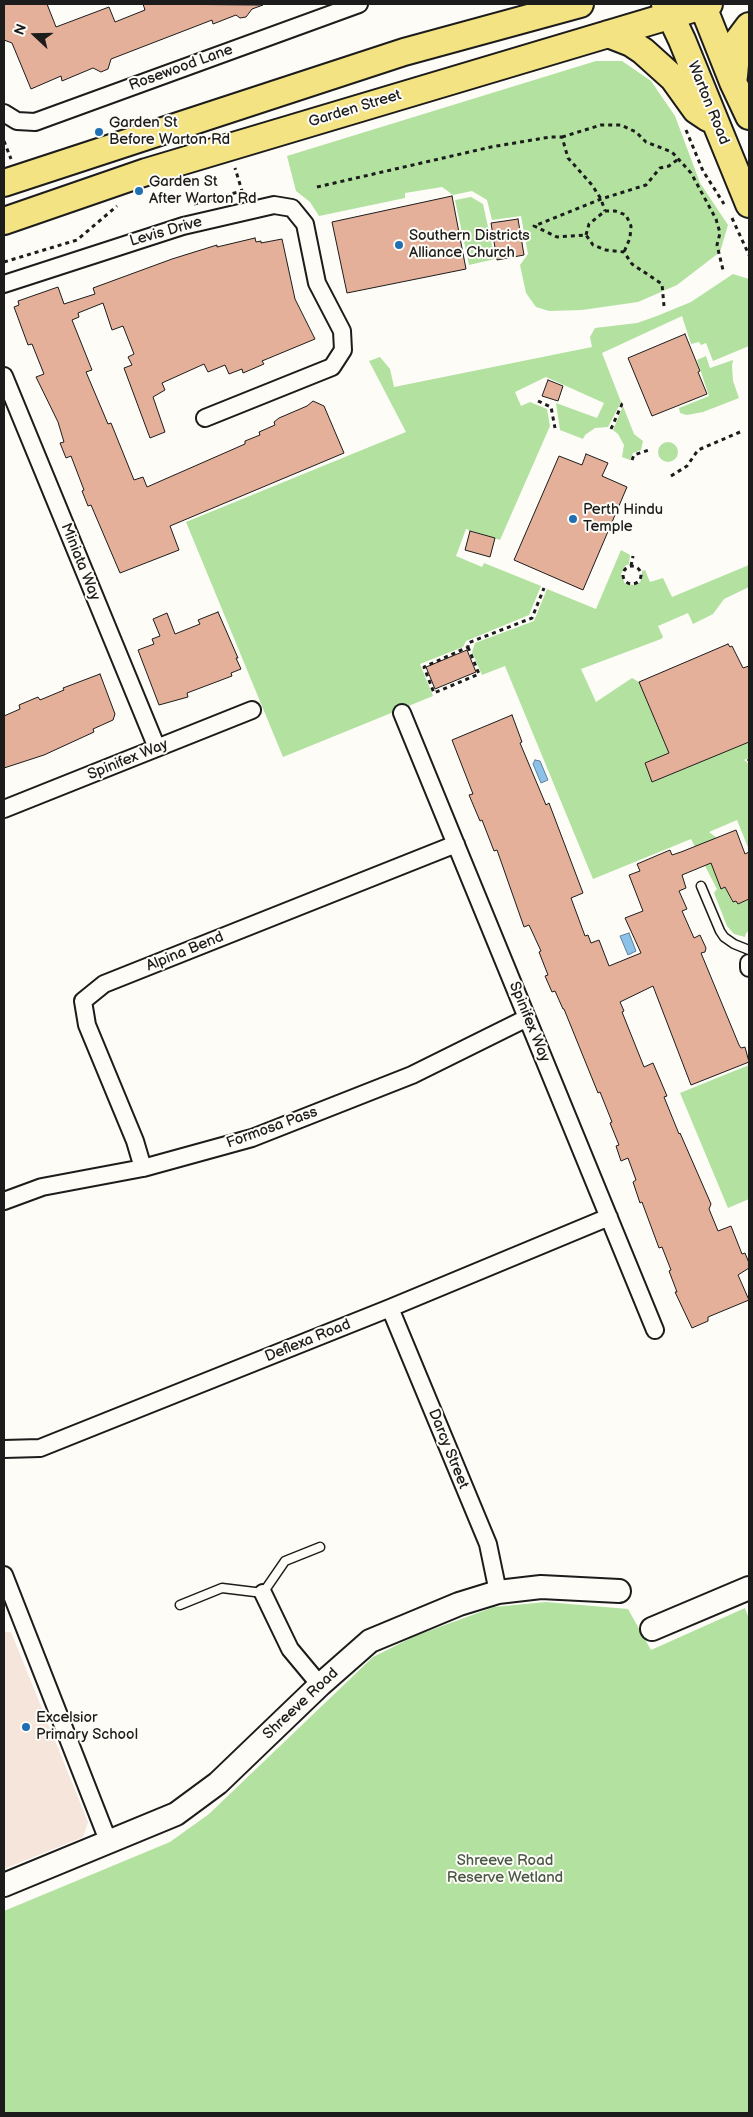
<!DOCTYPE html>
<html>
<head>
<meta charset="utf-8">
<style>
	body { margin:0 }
	#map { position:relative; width:753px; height:2117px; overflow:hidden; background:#fdfcf7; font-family:"Balsamiq Sans",sans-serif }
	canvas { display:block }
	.frame { position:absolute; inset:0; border:5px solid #1c1c1c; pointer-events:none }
	.north { position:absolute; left:10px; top:10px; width:50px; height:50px; -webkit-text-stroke:4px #fdfcf7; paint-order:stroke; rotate:291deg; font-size:14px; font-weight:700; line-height:20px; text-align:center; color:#1c1c1c }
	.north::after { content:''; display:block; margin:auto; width:18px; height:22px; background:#1c1c1c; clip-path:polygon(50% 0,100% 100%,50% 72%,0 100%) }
</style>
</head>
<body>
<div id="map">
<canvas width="753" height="2117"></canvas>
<div class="frame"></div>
<div class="north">N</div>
</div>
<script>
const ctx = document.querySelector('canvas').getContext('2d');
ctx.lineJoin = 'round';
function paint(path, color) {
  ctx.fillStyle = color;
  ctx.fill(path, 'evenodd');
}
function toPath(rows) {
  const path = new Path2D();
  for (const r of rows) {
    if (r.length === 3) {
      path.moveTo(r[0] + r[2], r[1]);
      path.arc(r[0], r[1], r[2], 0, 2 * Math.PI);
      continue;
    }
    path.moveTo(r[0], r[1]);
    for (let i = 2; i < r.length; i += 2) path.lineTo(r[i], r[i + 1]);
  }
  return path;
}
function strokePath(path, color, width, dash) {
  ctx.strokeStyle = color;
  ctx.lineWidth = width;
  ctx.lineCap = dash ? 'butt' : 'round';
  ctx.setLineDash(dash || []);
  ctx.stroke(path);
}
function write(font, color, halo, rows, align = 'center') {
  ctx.font = font + ' "Balsamiq Sans",sans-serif';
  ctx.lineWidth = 4;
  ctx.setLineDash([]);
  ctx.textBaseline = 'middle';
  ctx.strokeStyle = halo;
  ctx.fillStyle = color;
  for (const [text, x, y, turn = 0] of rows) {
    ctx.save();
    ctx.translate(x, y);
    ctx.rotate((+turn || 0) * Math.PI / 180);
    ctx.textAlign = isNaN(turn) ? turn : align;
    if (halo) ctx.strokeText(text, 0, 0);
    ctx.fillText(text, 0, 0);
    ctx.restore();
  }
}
paint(toPath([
	[4,1632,11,1632,88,1822,83,1837,4,1869]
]), '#f6e5db');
paint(toPath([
	[596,61,622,61,651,81,675,116,700,183,728,225,720,252,677,285,638,302,582,310,549,311,536,307,526,293,520,265,528,254,521,216,492,220,487,200,472,191,453,195,442,187,405,193,405,198,319,216,310,202,296,191,287,156],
	[471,197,483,204,495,259,469,265,455,200],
	[733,274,749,279,749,346,713,361,706,343,701,345,699,342,691,344,682,316,602,353,621,402,608,427,595,428,585,435,583,439,560,430,556,403,597,418,604,403,546,377,515,392,521,406,530,402,547,409,550,426,500,540,466,529,456,556,482,567,484,563,541,586,529,615,466,641,463,647,420,664,433,696,283,757,186,522,406,432,369,361,380,357,390,369,394,387,592,347,590,337,595,328,637,323,657,316,691,302],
	[706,356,710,368,733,360,732,366,733,381,739,398,703,412,687,415,680,413,679,408,709,396,697,360],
	[623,406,634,434,643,441,641,450,633,453,630,460,622,457,624,445,618,434,613,430],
	[668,452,10],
	[621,550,630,555,629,564,625,566,621,574,625,584,635,585,639,583,642,579,642,571,645,570,650,582,663,578,672,597,749,565,749,587,724,599,713,614,693,624,688,613,658,626,663,637,661,639,581,669,596,702,632,678,639,682,669,753,645,763,652,782,749,742,749,758,744,760,747,762,749,767,749,850,737,820,709,832,717,838,707,865,713,862,721,888,725,887,732,902,737,901,738,904,748,900,747,895,749,894,749,931,746,933,745,937,734,934,727,926,714,893,717,889,691,839,593,879,505,666,482,675,472,652,475,643,534,621,547,589,596,609],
	[749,1065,749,1199,728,1208,680,1093],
	[546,1602,628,1609,651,1650,745,1608,749,1619,749,2113,4,2113,4,1911,170,1842,209,1814,373,1657,415,1636,494,1607]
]), '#b2e1a0');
const water = toPath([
	[535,760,540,761,548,780,541,783,533,764,535,760],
	[629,933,636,951,628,955,620,936,629,933]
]);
paint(water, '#8cc2ea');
strokePath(water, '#5f8098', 1);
const building = toPath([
	[4,4,47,4,56,27,109,7,115,22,145,10,143,4,263,5,252,9,246,17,240,18,236,15,213,24,212,20,111,59,108,69,101,72,93,68,62,81,61,76,31,89,12,43,4,40,4,4],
	[452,196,466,269,347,293,332,222,452,196],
	[518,219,524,255,497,260,491,223,518,219],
	[255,238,256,242,261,241,261,243,282,239,295,299,315,339,262,361,264,364,243,373,242,369,229,374,225,365,208,372,204,364,162,383,165,390,153,397,165,432,150,438,124,368,132,365,128,357,134,354,123,326,112,330,103,303,78,313,79,317,72,320,92,370,86,372,108,424,111,423,134,480,143,477,147,487,245,444,245,441,260,435,259,432,275,425,274,422,279,418,307,406,313,401,324,406,344,453,170,526,179,550,120,573,91,505,88,506,82,491,84,490,71,456,66,458,60,443,64,442,58,422,36,377,44,374,32,344,28,345,14,307,19,305,18,301,58,287,64,304,95,294,93,288,172,259,217,245,217,247,255,238],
	[685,334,700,371,698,372,707,394,652,416,628,358,685,334],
	[548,380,563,386,558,401,542,396,548,380],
	[586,454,608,463,602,476,627,487,583,590,514,560,559,456,582,465,586,454],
	[470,531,495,538,490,557,465,550,470,531],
	[218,612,238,658,236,658,241,669,231,673,232,676,187,693,188,697,159,705,138,650,154,644,152,639,160,636,153,619,167,613,175,634,200,624,198,620,218,612],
	[728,644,730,647,732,646,743,668,749,666,749,742,652,782,645,763,669,753,639,682,728,644],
	[467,650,476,672,435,689,426,667,467,650],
	[100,674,115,714,113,720,93,729,94,732,44,755,4,768,4,716,20,709,19,705,38,697,40,700,64,690,63,688,100,674],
	[512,715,522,742,520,743,546,805,549,803,583,893,571,898,585,936,588,935,591,943,599,940,609,966,641,953,625,918,643,911,629,875,640,871,637,864,670,850,672,855,681,852,736,830,745,854,749,852,749,899,738,904,736,901,733,902,725,887,721,889,711,863,682,875,686,888,679,891,687,909,682,911,694,938,700,935,706,948,705,952,701,953,739,1045,741,1048,745,1047,749,1062,691,1085,653,986,620,1002,624,1011,622,1012,644,1067,653,1063,667,1096,664,1097,679,1134,680,1133,711,1204,709,1209,718,1231,731,1226,742,1254,745,1253,749,1263,749,1268,738,1275,749,1300,708,1317,708,1321,692,1328,675,1292,677,1292,669,1271,671,1270,662,1247,659,1248,642,1202,640,1203,633,1182,636,1180,628,1158,621,1161,616,1146,619,1145,610,1123,612,1122,600,1092,598,1093,564,1009,563,1009,555,991,552,992,545,976,548,975,539,952,541,951,529,925,524,927,497,850,494,851,482,820,480,821,469,795,473,794,452,740,512,715]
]);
paint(building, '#e5b099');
strokePath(building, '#1c1c1c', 1);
const lane = toPath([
	[701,886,720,931,724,937,734,944,749,950],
	[180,1605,222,1588,263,1593,285,1561,320,1547]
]);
const street = toPath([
	[4,113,17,121,35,122,359,4],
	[4,284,183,226,274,205,292,208,305,224,317,283,342,331,343,350,332,367,205,418],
	[4,376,157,748],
	[402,713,655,1330],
	[4,809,252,710],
	[749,963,749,968],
	[143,1168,135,1141,87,1025,83,1001,104,984,456,844],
	[4,1201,42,1187,143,1168,252,1138,412,1075,527,1018],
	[390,1308,488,1544,498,1592],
	[4,1449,40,1448,390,1308,609,1217],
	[4,1575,109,1843],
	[263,1593,290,1649,320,1685]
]);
const secondary = toPath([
	[652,1629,749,1588],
	[4,1885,176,1814,218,1783,320,1685,370,1641,459,1604,498,1592,541,1587,619,1591]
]);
const primary = toPath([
	[665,4,682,40,749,204],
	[702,4,733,82,749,116],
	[608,34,631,43,643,51,673,78,696,110,708,118],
	[734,76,737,42,749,26],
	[4,183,404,52,580,4],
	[4,221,146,172,709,4]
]);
strokePath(lane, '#1c1c1c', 11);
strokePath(street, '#1c1c1c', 20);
strokePath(secondary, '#1c1c1c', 26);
strokePath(primary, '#1c1c1c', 30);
strokePath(toPath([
	[686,130,703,171,724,204],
	[562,137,601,125,621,125,636,132,646,142,672,152,691,173,716,219,720,233,717,245,723,270],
	[4,141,11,159],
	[317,187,491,147,550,137,562,137,568,158,592,185,601,199,605,211],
	[194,204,242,191,235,168],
	[732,218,749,255],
	[586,235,589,224,605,211,615,211,626,215,631,226,630,238,624,252],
	[4,262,77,240,117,206],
	[664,306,662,284,632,264,624,252,606,250,593,245,586,235,557,237,534,226,601,199,646,185,660,168,669,166,677,160],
	[538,401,551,407,555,428],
	[611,429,622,404,626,402],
	[632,460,634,455,649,450],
	[671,476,687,466,698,450,740,432],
	[631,566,633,556],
	[632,575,9],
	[468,647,479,674,434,693,424,667,468,647,468,643,532,618,544,588],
	[748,761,749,760]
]), '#1c1c1c', 3, [4, 4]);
strokePath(lane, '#fdfcf7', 8);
strokePath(street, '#fdfcf7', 16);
strokePath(secondary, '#fdfcf7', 22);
strokePath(primary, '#f4e382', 26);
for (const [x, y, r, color] of [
	[99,132,5,"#1f6fb2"],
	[139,191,5,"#1f6fb2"],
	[399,245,5,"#1f6fb2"],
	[573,519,5,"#1f6fb2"],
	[26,1727,5,"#1f6fb2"]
]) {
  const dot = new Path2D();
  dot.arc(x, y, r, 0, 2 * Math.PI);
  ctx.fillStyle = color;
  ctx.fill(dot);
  strokePath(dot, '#fdfcf7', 2);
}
write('15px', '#1c1c1c', '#fdfcf7', [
	["Rosewood Lane",181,68,-20],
	["Warton Road",708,103,68],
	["Garden Street",355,109,-17],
	["Levis Drive",166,232,-16],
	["Miniata Way",80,562,68],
	["Spinifex Way",128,760,-22],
	["Alpina Bend",185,952,-22],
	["Spinifex Way",529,1022,68],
	["Formosa Pass",272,1128,-20],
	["Deflexa Road",308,1341,-22],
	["Darcy Street",448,1449,68],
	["Shreeve Road",301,1704,-43]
]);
write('15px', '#1c1c1c', '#fdfcf7', [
	["Garden St",109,123],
	["Before Warton Rd",109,140],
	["Garden St",149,182],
	["After Warton Rd",149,199],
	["Southern Districts",409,236],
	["Alliance Church",409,253],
	["Perth Hindu",583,510],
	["Temple",583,527],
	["Excelsior",36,1718],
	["Primary School",36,1735]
], 'left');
write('15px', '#495744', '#fdfcf7', [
	["Shreeve Road",505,1861],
	["Reserve Wetland",505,1878]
]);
</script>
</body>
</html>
